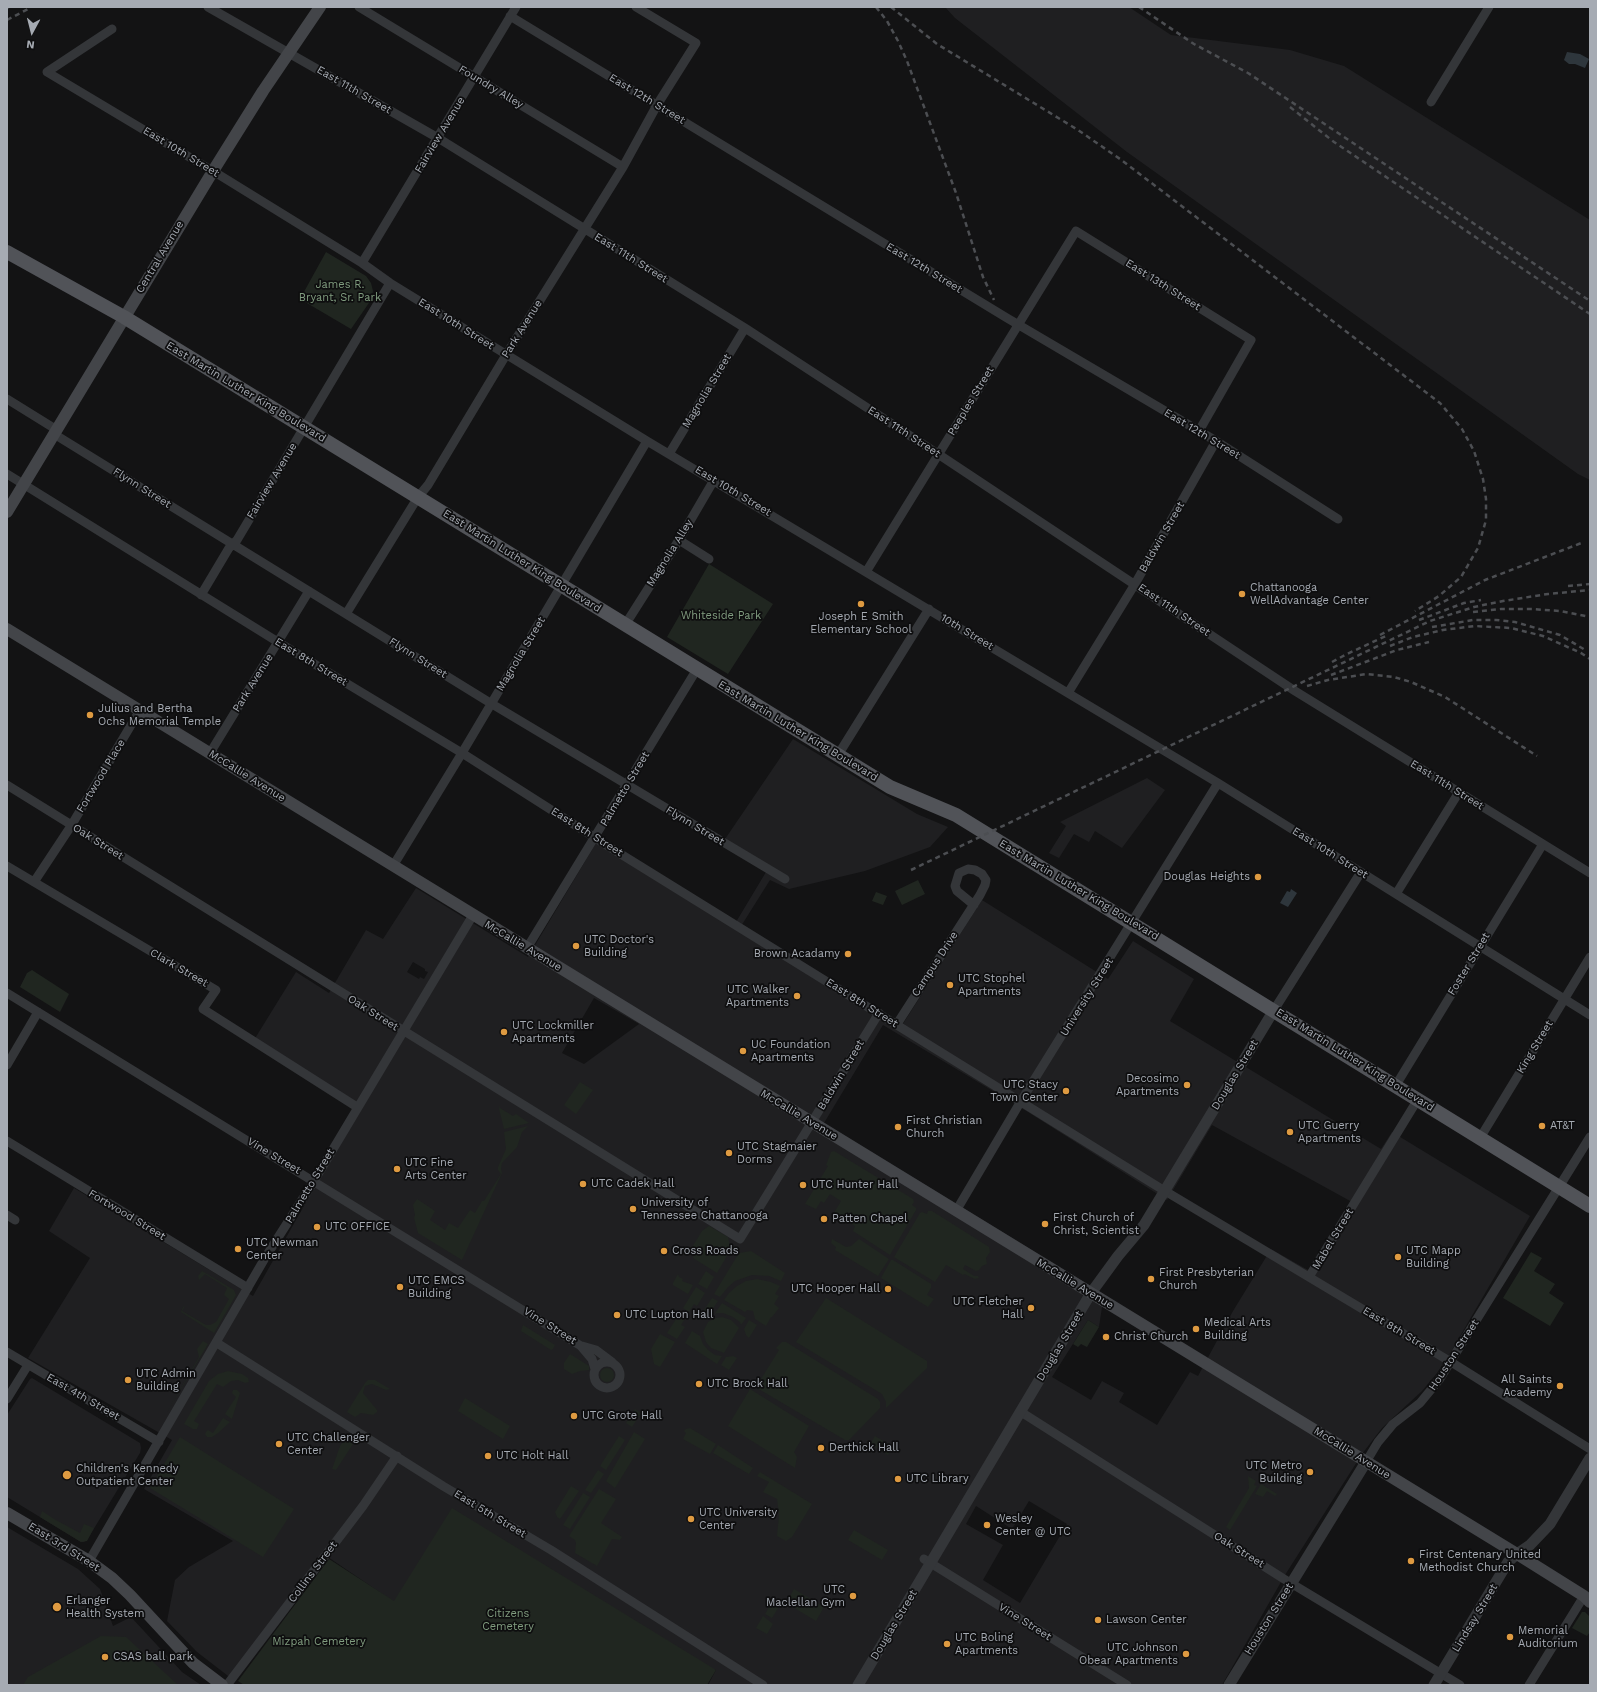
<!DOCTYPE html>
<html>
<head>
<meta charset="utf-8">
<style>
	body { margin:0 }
	#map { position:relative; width:1597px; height:1692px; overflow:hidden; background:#131314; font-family:"Work Sans",sans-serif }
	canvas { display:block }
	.frame { position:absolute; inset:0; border:8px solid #a6abb3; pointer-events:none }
	.north { position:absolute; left:12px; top:12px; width:40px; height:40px; -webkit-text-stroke:3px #0e0e0f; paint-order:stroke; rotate:187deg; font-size:11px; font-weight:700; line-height:16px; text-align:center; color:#a6abb3 }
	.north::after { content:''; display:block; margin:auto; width:14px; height:18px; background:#a6abb3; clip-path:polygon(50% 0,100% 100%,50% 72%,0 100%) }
</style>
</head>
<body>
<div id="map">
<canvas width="1597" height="1692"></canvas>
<div class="frame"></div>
<div class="north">N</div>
</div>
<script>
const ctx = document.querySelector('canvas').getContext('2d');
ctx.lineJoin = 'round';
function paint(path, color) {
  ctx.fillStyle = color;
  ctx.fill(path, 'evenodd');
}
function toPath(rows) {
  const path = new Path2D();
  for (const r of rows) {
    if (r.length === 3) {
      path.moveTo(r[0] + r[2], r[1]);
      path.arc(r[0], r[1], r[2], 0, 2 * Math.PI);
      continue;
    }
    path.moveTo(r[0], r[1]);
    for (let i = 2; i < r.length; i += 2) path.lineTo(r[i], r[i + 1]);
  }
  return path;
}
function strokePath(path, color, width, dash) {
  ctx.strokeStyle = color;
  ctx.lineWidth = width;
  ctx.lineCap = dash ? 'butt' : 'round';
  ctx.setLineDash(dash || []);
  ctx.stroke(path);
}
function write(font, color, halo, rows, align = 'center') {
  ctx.font = font + ' "Work Sans",sans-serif';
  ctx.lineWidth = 3.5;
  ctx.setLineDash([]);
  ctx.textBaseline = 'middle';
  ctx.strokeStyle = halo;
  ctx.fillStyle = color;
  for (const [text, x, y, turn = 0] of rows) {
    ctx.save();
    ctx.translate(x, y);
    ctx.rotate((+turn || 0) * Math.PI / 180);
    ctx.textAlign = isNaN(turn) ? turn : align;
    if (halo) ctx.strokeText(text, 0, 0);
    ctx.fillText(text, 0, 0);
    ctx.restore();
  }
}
paint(toPath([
	[945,7,1129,7,1171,35,1290,50,1344,66,1590,220,1590,480,1578,474,1127,152,955,18],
	[793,739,917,814,948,827,930,847,865,871,789,889,770,880,738,931,899,1030,982,900,1108,979,1133,941,1194,979,1170,1021,1381,1149,1392,1132,1530,1216,1452,1350,1437,1373,1422,1391,1382,1428,1362,1454,1285,1575,1222,1685,708,1685,716,1670,394,1602,325,1555,232,1679,197,1652,167,1621,175,1580,189,1567,233,1541,144,1489,172,1440,28,1358,90,1258,49,1231,74,1188,253,1296,361,1105,254,1040,296,972,329,993,366,930,383,939,416,888,528,957,596,843,733,927,766,872,721,845],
	[413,962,425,969,425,971,428,972,424,979,420,977,419,979,407,972],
	[594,998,639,1024,584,1064,562,1053],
	[883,1025,1028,1112,1167,1200,1212,1125,1352,1202,1308,1270,1271,1249,1233,1311,1198,1376,1190,1372,1157,1425,1119,1402,1124,1393,1102,1381,1091,1400,1052,1377,1088,1320,1099,1327,1104,1294,824,1123],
	[1029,1501,1067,1524,1020,1603,983,1580,1003,1545,966,1524,976,1506,1012,1529],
	[1147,778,1165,790,1122,848,1095,831,1089,842,1074,834,1059,858,1049,853,1066,826,1060,822],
	[32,1378,140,1443,141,1448,140,1453,87,1540,84,1542,81,1542,7,1497,7,1415,30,1379],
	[7,1527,78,1569,100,1589,113,1626,131,1617,182,1672,201,1685,7,1685]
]), '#1f1f21');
paint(toPath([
	[326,252,366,276,371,283,373,291,371,300,351,329,300,299],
	[709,564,773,604,728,674,667,637],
	[918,880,925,894,902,905,895,891],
	[876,892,887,896,883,905,872,901],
	[32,970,69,994,60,1012,20,987,27,973],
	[580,1082,593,1090,576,1114,564,1105],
	[500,1105,500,1108,513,1116,516,1114,529,1123,504,1129,499,1109],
	[528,1126,522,1132,517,1147,502,1163,501,1169,502,1173,462,1260,418,1233,414,1218,415,1215,413,1205,417,1199,435,1211,430,1220,445,1230,449,1223,458,1228,470,1210,475,1213,482,1201,484,1201,501,1174,498,1170,498,1167,506,1149,504,1132],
	[834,1151,913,1199,914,1202,912,1205,916,1208,916,1210,890,1255,853,1231,855,1226,834,1213,841,1201,830,1194,824,1203,821,1201,816,1209,805,1204,828,1166,826,1165,831,1152],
	[928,1211,932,1211,989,1247,990,1252,986,1258,987,1264,982,1266,979,1270,976,1271,965,1265,963,1269,974,1276,978,1276,979,1278,975,1279,964,1274,963,1275,946,1265,935,1282,894,1257,920,1213,922,1212,927,1214],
	[709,1226,728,1237,731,1249,717,1273,693,1258,694,1253,691,1249,702,1231],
	[832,1239,846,1247,851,1246,859,1239,889,1259,878,1276,835,1250,836,1247,831,1243],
	[751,1251,785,1273,781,1281,769,1276,752,1275,735,1281,728,1287,720,1297,714,1294,739,1253],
	[1531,1252,1542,1258,1534,1271,1555,1284,1549,1293,1564,1303,1550,1326,1503,1298],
	[891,1260,893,1260,931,1284,931,1288,927,1295,934,1299,928,1307,881,1278],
	[202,1271,234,1290,236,1295,214,1333,181,1312,183,1307,185,1306,182,1311,206,1325,210,1325,216,1322,229,1299,224,1295,227,1288,205,1274,199,1280,198,1276],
	[706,1271,714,1277,707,1289,698,1284],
	[678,1274,679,1277,683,1279,682,1281,693,1285,688,1294,673,1285,673,1283],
	[757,1279,771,1282,780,1286,775,1294,779,1296,774,1304,779,1308,772,1317,771,1317,766,1326,755,1319,753,1311,747,1310,745,1312,724,1300,729,1293,737,1286,746,1281],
	[696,1287,705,1293,697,1306,694,1304,689,1312,683,1308],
	[712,1298,718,1301,710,1313,704,1310],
	[826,1298,927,1361,927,1368,886,1408,886,1402,882,1394,796,1342],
	[722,1303,746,1318,741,1325,740,1322,733,1317,723,1313,717,1313,714,1315],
	[680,1313,686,1317,681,1325,685,1327,677,1339,667,1333],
	[722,1317,731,1320,739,1328,724,1353,711,1348,706,1342,703,1332,708,1322,716,1318],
	[749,1320,757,1325,749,1338,746,1335,744,1329],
	[1088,1320,1099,1327,1087,1347,1081,1344,1078,1347,1073,1344],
	[523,1325,555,1345,553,1349,551,1350,521,1331],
	[692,1331,700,1336,703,1344,708,1350,715,1355,722,1356,717,1364,685,1343],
	[660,1334,675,1342,660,1367,654,1364,651,1349],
	[203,1341,208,1344,167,1412,199,1357,197,1349],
	[782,1342,786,1342,878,1399,880,1402,880,1408,849,1440,845,1440,757,1388,755,1382,758,1377,761,1379,779,1350,776,1348],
	[570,1354,589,1366,589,1370,580,1371,572,1374,564,1369,564,1363],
	[733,1356,737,1358,729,1370,721,1365,726,1357],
	[607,1375,7],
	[228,1371,242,1374,248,1378,249,1382,245,1383,238,1380,231,1381,223,1387,217,1384,194,1421,199,1424,197,1429,193,1429,186,1425,184,1424,209,1381,218,1374],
	[368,1380,375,1380,390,1389,386,1390,372,1384,365,1386,363,1393,377,1410,377,1412,373,1415,361,1413,355,1417,347,1412,365,1383],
	[750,1389,809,1426,794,1452,797,1457,795,1468,728,1426],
	[233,1390,237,1390,240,1393,232,1419,225,1414,236,1397,232,1393],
	[465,1398,510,1426,503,1439,458,1411],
	[635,1409,641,1413,632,1427,626,1423],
	[223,1418,230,1422,218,1433,212,1437,207,1437,205,1434,206,1432,208,1430,213,1433],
	[690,1428,716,1444,710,1454,683,1439,686,1433,684,1431,686,1429],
	[634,1432,645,1439,615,1488,606,1481],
	[619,1436,625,1440,606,1470,600,1466],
	[875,1436,893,1447,888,1455,870,1444],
	[180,1437,294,1509,263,1557,150,1488],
	[345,1439,353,1444,336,1470,332,1469,340,1446],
	[718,1445,753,1468,749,1474,713,1453],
	[598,1470,604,1474,591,1493,585,1490],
	[760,1472,812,1504,792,1537,786,1541,777,1536,779,1515,777,1499,763,1492,769,1482,757,1476],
	[1248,1476,1256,1481,1254,1485,1257,1486,1230,1530,1226,1527,1249,1488],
	[1261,1484,1277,1494,1275,1496,1267,1491,1263,1497,1255,1494],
	[571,1486,579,1491,560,1519,557,1517,555,1512],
	[599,1489,616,1499,601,1523,622,1537,620,1540,612,1539,597,1566,575,1553,576,1543,575,1540,569,1536],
	[583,1493,590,1497,570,1529,563,1525],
	[452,1508,716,1670,707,1685,244,1685,238,1681,329,1559,394,1601],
	[42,1511,54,1519,80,1533,84,1524,94,1528,87,1541,81,1542,40,1517],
	[854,1530,888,1550,882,1560,848,1540],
	[794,1589,824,1607,816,1621,786,1603],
	[773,1601,780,1605,772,1618,765,1614],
	[1582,1612,1585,1612,1590,1617,1590,1632,1587,1636,1572,1628],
	[763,1616,773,1624,767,1634,756,1628],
	[101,1636,126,1637,178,1685,23,1685,28,1677]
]), '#202620');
paint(toPath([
	[1567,52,1580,54,1589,59,1585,68,1575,64,1569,64,1564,60],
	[1291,889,1297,893,1288,907,1280,903,1287,891,1290,892]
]), '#2e363c');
strokePath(toPath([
	[208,7,438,138,745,328,938,454,1295,691,1590,873],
	[359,7,623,167],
	[510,16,1007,318,1216,441,1338,519],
	[112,29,47,72,221,176,362,263,390,283,647,441,1218,783,1590,1015],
	[1431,102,1489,7],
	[362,263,516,7],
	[7,399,57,430],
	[54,434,492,704,785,879],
	[669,454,745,328],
	[7,474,278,642,462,753,611,848,1160,1188,1451,1362,1590,1449],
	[679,540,709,559],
	[866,572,1076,231,1251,340,1199,431],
	[201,595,229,548,237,540,390,283],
	[346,614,418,497,428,485,506,355,623,167,657,105,696,43,636,7],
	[625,625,679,540,714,480],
	[1068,693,1135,584,1216,441],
	[210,753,309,591],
	[838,755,929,609],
	[7,785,740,1239,879,1013],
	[7,866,216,990,203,1009,357,1107],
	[393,866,462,753,647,441],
	[34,882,71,826,140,710],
	[1396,894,1459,792],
	[527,948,697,669],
	[7,993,581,1346,592,1359,595,1369],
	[1274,1010,1361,872],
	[897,1024,980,895,985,885,986,880,982,874,975,870,968,869,959,873,955,886,957,891,974,905],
	[7,1065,38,1012],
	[1396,1085,1543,844],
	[1480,1138,1590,957],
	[7,1141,248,1288],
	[956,1211,1021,1101,1218,783],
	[7,1215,15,1220],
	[1309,1277,1418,1099],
	[217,1343,443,1486,551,1550,763,1685],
	[582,1346,596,1350,612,1362],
	[7,1352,159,1442],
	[607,1375,13],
	[7,1399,28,1365],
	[1021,1412,1284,1579,1460,1685],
	[1366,1462,1378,1442,1393,1424,1420,1403,1439,1380,1590,1137],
	[924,1559,1127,1685],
	[89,1561,265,1258,314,1181,473,915],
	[227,1685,363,1506,397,1456],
	[1529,1685,1584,1596]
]), '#343639', 9);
strokePath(toPath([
	[858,1685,1091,1293,1118,1256,1144,1225,1274,1010],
	[1229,1685,1366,1462],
	[1434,1685,1508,1562,1517,1554,1530,1545,1550,1524,1590,1458]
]), '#343639', 11);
strokePath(toPath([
	[7,512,213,171,263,91,320,7],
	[7,629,1517,1554,1584,1596,1590,1602],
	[7,1513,89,1561,112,1578,130,1595,193,1663,222,1685]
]), '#434549', 12);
strokePath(toPath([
	[7,252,124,317,890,787,956,815,1590,1206]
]), '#515358', 14);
strokePath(toPath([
	[876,7,887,21,898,41,907,61,956,193,983,277,994,300],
	[891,7,937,44,1078,130,1120,159,1440,403,1462,429,1474,451,1483,479,1486,499,1486,520,1478,548,1461,577,1439,596,1415,611],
	[1139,7,1194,44,1248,73,1590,301],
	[7,8,9,7],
	[7,20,30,8],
	[1290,107,1334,142,1590,314],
	[1568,586,1590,584],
	[1473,612,1501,609,1532,609,1560,611,1590,617],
	[1419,620,1464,603,1481,600],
	[1432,627,1473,620,1496,620,1515,622,1560,635,1587,651],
	[1380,635,1485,580,1584,542],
	[1390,646,1413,637,1443,630,1475,626,1511,628,1543,636,1581,653,1590,659],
	[1332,662,1347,654,1388,635],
	[1331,675,1397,650,1429,642],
	[1307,686,1328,680,1367,674,1394,677,1411,682,1445,697,1537,756],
	[911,870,1430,621,1474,607,1503,601,1548,594,1590,590]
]), '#4c4e52', 2.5, [5, 4]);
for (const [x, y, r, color] of [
	[1242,594,4,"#de9a41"],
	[861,604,4,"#de9a41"],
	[90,715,4,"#de9a41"],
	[1258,877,4,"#de9a41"],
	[576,946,4,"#de9a41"],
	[848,954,4,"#de9a41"],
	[950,985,4,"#de9a41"],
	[797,996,4,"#de9a41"],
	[504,1032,4,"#de9a41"],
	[743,1051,4,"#de9a41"],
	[1187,1085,4,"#de9a41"],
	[1066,1091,4,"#de9a41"],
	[1542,1126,4,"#de9a41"],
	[898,1127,4,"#de9a41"],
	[1290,1132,4,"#de9a41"],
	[729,1153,4,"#de9a41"],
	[397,1169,4,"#de9a41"],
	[583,1184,4,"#de9a41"],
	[803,1185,4,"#de9a41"],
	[633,1209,4,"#de9a41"],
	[824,1219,4,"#de9a41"],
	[1045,1224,4,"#de9a41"],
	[317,1227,4,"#de9a41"],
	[238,1249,4,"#de9a41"],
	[664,1251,4,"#de9a41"],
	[1398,1257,4,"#de9a41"],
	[1151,1279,4,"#de9a41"],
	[400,1287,4,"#de9a41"],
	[888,1289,4,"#de9a41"],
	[1031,1308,4,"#de9a41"],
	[617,1315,4,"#de9a41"],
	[1196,1329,4,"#de9a41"],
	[1106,1337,4,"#de9a41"],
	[128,1380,4,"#de9a41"],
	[699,1384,4,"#de9a41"],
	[1560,1386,4,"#de9a41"],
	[574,1416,4,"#de9a41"],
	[279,1444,4,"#de9a41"],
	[821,1448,4,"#de9a41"],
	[488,1456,4,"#de9a41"],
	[1310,1472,4,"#de9a41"],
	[67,1475,5,"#de9a41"],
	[898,1479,4,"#de9a41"],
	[691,1519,4,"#de9a41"],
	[987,1525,4,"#de9a41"],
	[1411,1561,4,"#de9a41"],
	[853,1596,4,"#de9a41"],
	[57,1607,5,"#de9a41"],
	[1098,1620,4,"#de9a41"],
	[1510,1637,4,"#de9a41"],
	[947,1644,4,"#de9a41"],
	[1186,1654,4,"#de9a41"],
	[105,1657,4,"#de9a41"]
]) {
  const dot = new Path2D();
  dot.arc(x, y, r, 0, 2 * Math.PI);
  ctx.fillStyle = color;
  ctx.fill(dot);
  strokePath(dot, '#0e0e0f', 1.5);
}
write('11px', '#a6abb3', '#0e0e0f', [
	["Foundry Alley",491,87,31],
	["East 11th Street",354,90,30],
	["East 12th Street",647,99,31],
	["Fairview Avenue",440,135,-59],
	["East 10th Street",181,152,31],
	["Central Avenue",160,257,-59],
	["East 11th Street",631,258,32],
	["East 12th Street",924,268,31],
	["East 13th Street",1163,285,32],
	["East 10th Street",456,324,32],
	["Park Avenue",522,329,-58],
	["Magnolia Street",707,391,-59],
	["East Martin Luther King Boulevard",246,392,31],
	["Peeples Street",971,401,-59],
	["East 11th Street",904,432,33],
	["East 12th Street",1202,434,31],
	["Fairview Avenue",272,481,-59],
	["Flynn Street",142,488,32],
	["East 10th Street",733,491,31],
	["Baldwin Street",1162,537,-60],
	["Magnolia Alley",670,553,-58],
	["East Martin Luther King Boulevard",522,561,32],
	["East 11th Street",1174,610,34],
	["10th Street",967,632,31],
	["Magnolia Street",521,654,-59],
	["Flynn Street",418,658,32],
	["East 8th Street",311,662,31],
	["Park Avenue",253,683,-58],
	["East Martin Luther King Boulevard",798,731,31],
	["Fortwood Place",101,776,-59],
	["McCallie Avenue",247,776,32],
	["East 11th Street",1447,785,32],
	["Palmetto Street",625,789,-59],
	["Flynn Street",695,826,31],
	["East 8th Street",587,832,32],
	["Oak Street",98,842,32],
	["East 10th Street",1330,853,32],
	["East Martin Luther King Boulevard",1079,890,31],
	["McCallie Avenue",523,946,31],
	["Campus Drive",935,964,-57],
	["Foster Street",1469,964,-59],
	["Clark Street",179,968,30],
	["University Street",1087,997,-58],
	["East 8th Street",862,1003,32],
	["Oak Street",373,1013,32],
	["King Street",1535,1047,-59],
	["East Martin Luther King Boulevard",1355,1060,32],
	["Baldwin Street",841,1075,-59],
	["Douglas Street",1235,1075,-59],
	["McCallie Avenue",799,1115,31],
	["Vine Street",274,1156,31],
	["Palmetto Street",310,1186,-59],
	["Fortwood Street",127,1215,31],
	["Mabel Street",1333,1239,-59],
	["McCallie Avenue",1075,1284,31],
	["Vine Street",550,1326,32],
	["East 8th Street",1399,1331,31],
	["Douglas Street",1060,1346,-59],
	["Houston Street",1454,1355,-57],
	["East 4th Street",83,1397,30],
	["McCallie Avenue",1352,1453,32],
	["East 5th Street",490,1514,31],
	["East 3rd Street",64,1547,32],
	["Oak Street",1239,1550,32],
	["Collins Street",313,1572,-53],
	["Lindsay Street",1475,1618,-59],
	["Houston Street",1269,1619,-58],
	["Vine Street",1025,1622,32],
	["Douglas Street",894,1625,-59]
]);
write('11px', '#809c7f', '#0e0e0f', [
	["James R.",340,285],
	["Bryant, Sr. Park",340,298],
	["Whiteside Park",721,616],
	["Citizens",508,1614],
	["Cemetery",508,1627],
	["Mizpah Cemetery",319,1642]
]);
write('11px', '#a6abb3', '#0e0e0f', [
	["Chattanooga",1250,588],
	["WellAdvantage Center",1250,601],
	["Joseph E Smith",861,617,"center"],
	["Elementary School",861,630,"center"],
	["Julius and Bertha",98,709],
	["Ochs Memorial Temple",98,722],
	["Douglas Heights",1250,877,"right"],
	["UTC Doctor's",584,940],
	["Building",584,953],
	["Brown Acadamy",840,954,"right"],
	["UTC Stophel",958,979],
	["Apartments",958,992],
	["UTC Walker",789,990,"right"],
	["Apartments",789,1003,"right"],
	["UTC Lockmiller",512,1026],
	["Apartments",512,1039],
	["UC Foundation",751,1045],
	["Apartments",751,1058],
	["Decosimo",1179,1079,"right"],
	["Apartments",1179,1092,"right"],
	["UTC Stacy",1058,1085,"right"],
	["Town Center",1058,1098,"right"],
	["First Christian",906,1121],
	["Church",906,1134],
	["UTC Guerry",1298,1126],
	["Apartments",1298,1139],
	["AT&T",1550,1126],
	["UTC Stagmaier",737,1147],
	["Dorms",737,1160],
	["UTC Fine",405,1163],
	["Arts Center",405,1176],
	["UTC Cadek Hall",591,1184],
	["UTC Hunter Hall",811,1185],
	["University of",641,1203],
	["Tennessee Chattanooga",641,1216],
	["First Church of",1053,1218],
	["Christ, Scientist",1053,1231],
	["Patten Chapel",832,1219],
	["UTC OFFICE",325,1227],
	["UTC Newman",246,1243],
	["Center",246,1256],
	["Cross Roads",672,1251],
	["UTC Mapp",1406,1251],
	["Building",1406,1264],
	["First Presbyterian",1159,1273],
	["Church",1159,1286],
	["UTC EMCS",408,1281],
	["Building",408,1294],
	["UTC Hooper Hall",880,1289,"right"],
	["UTC Fletcher",1023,1302,"right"],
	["Hall",1023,1315,"right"],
	["UTC Lupton Hall",625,1315],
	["Medical Arts",1204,1323],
	["Building",1204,1336],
	["Christ Church",1114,1337],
	["UTC Admin",136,1374],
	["Building",136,1387],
	["All Saints",1552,1380,"right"],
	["Academy",1552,1393,"right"],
	["UTC Brock Hall",707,1384],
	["UTC Grote Hall",582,1416],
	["UTC Challenger",287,1438],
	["Center",287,1451],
	["Derthick Hall",829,1448],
	["UTC Holt Hall",496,1456],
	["UTC Metro",1302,1466,"right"],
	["Building",1302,1479,"right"],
	["Children's Kennedy",76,1469],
	["Outpatient Center",76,1482],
	["UTC Library",906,1479],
	["UTC University",699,1513],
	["Center",699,1526],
	["Wesley",995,1519],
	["Center @ UTC",995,1532],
	["First Centenary United",1419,1555],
	["Methodist Church",1419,1568],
	["UTC",845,1590,"right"],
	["Maclellan Gym",845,1603,"right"],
	["Erlanger",66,1601],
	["Health System",66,1614],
	["Lawson Center",1106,1620],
	["Memorial",1518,1631],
	["Auditorium",1518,1644],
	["UTC Boling",955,1638],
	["Apartments",955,1651],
	["UTC Johnson",1178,1648,"right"],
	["Obear Apartments",1178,1661,"right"],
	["CSAS ball park",113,1657]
], 'left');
</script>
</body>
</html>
